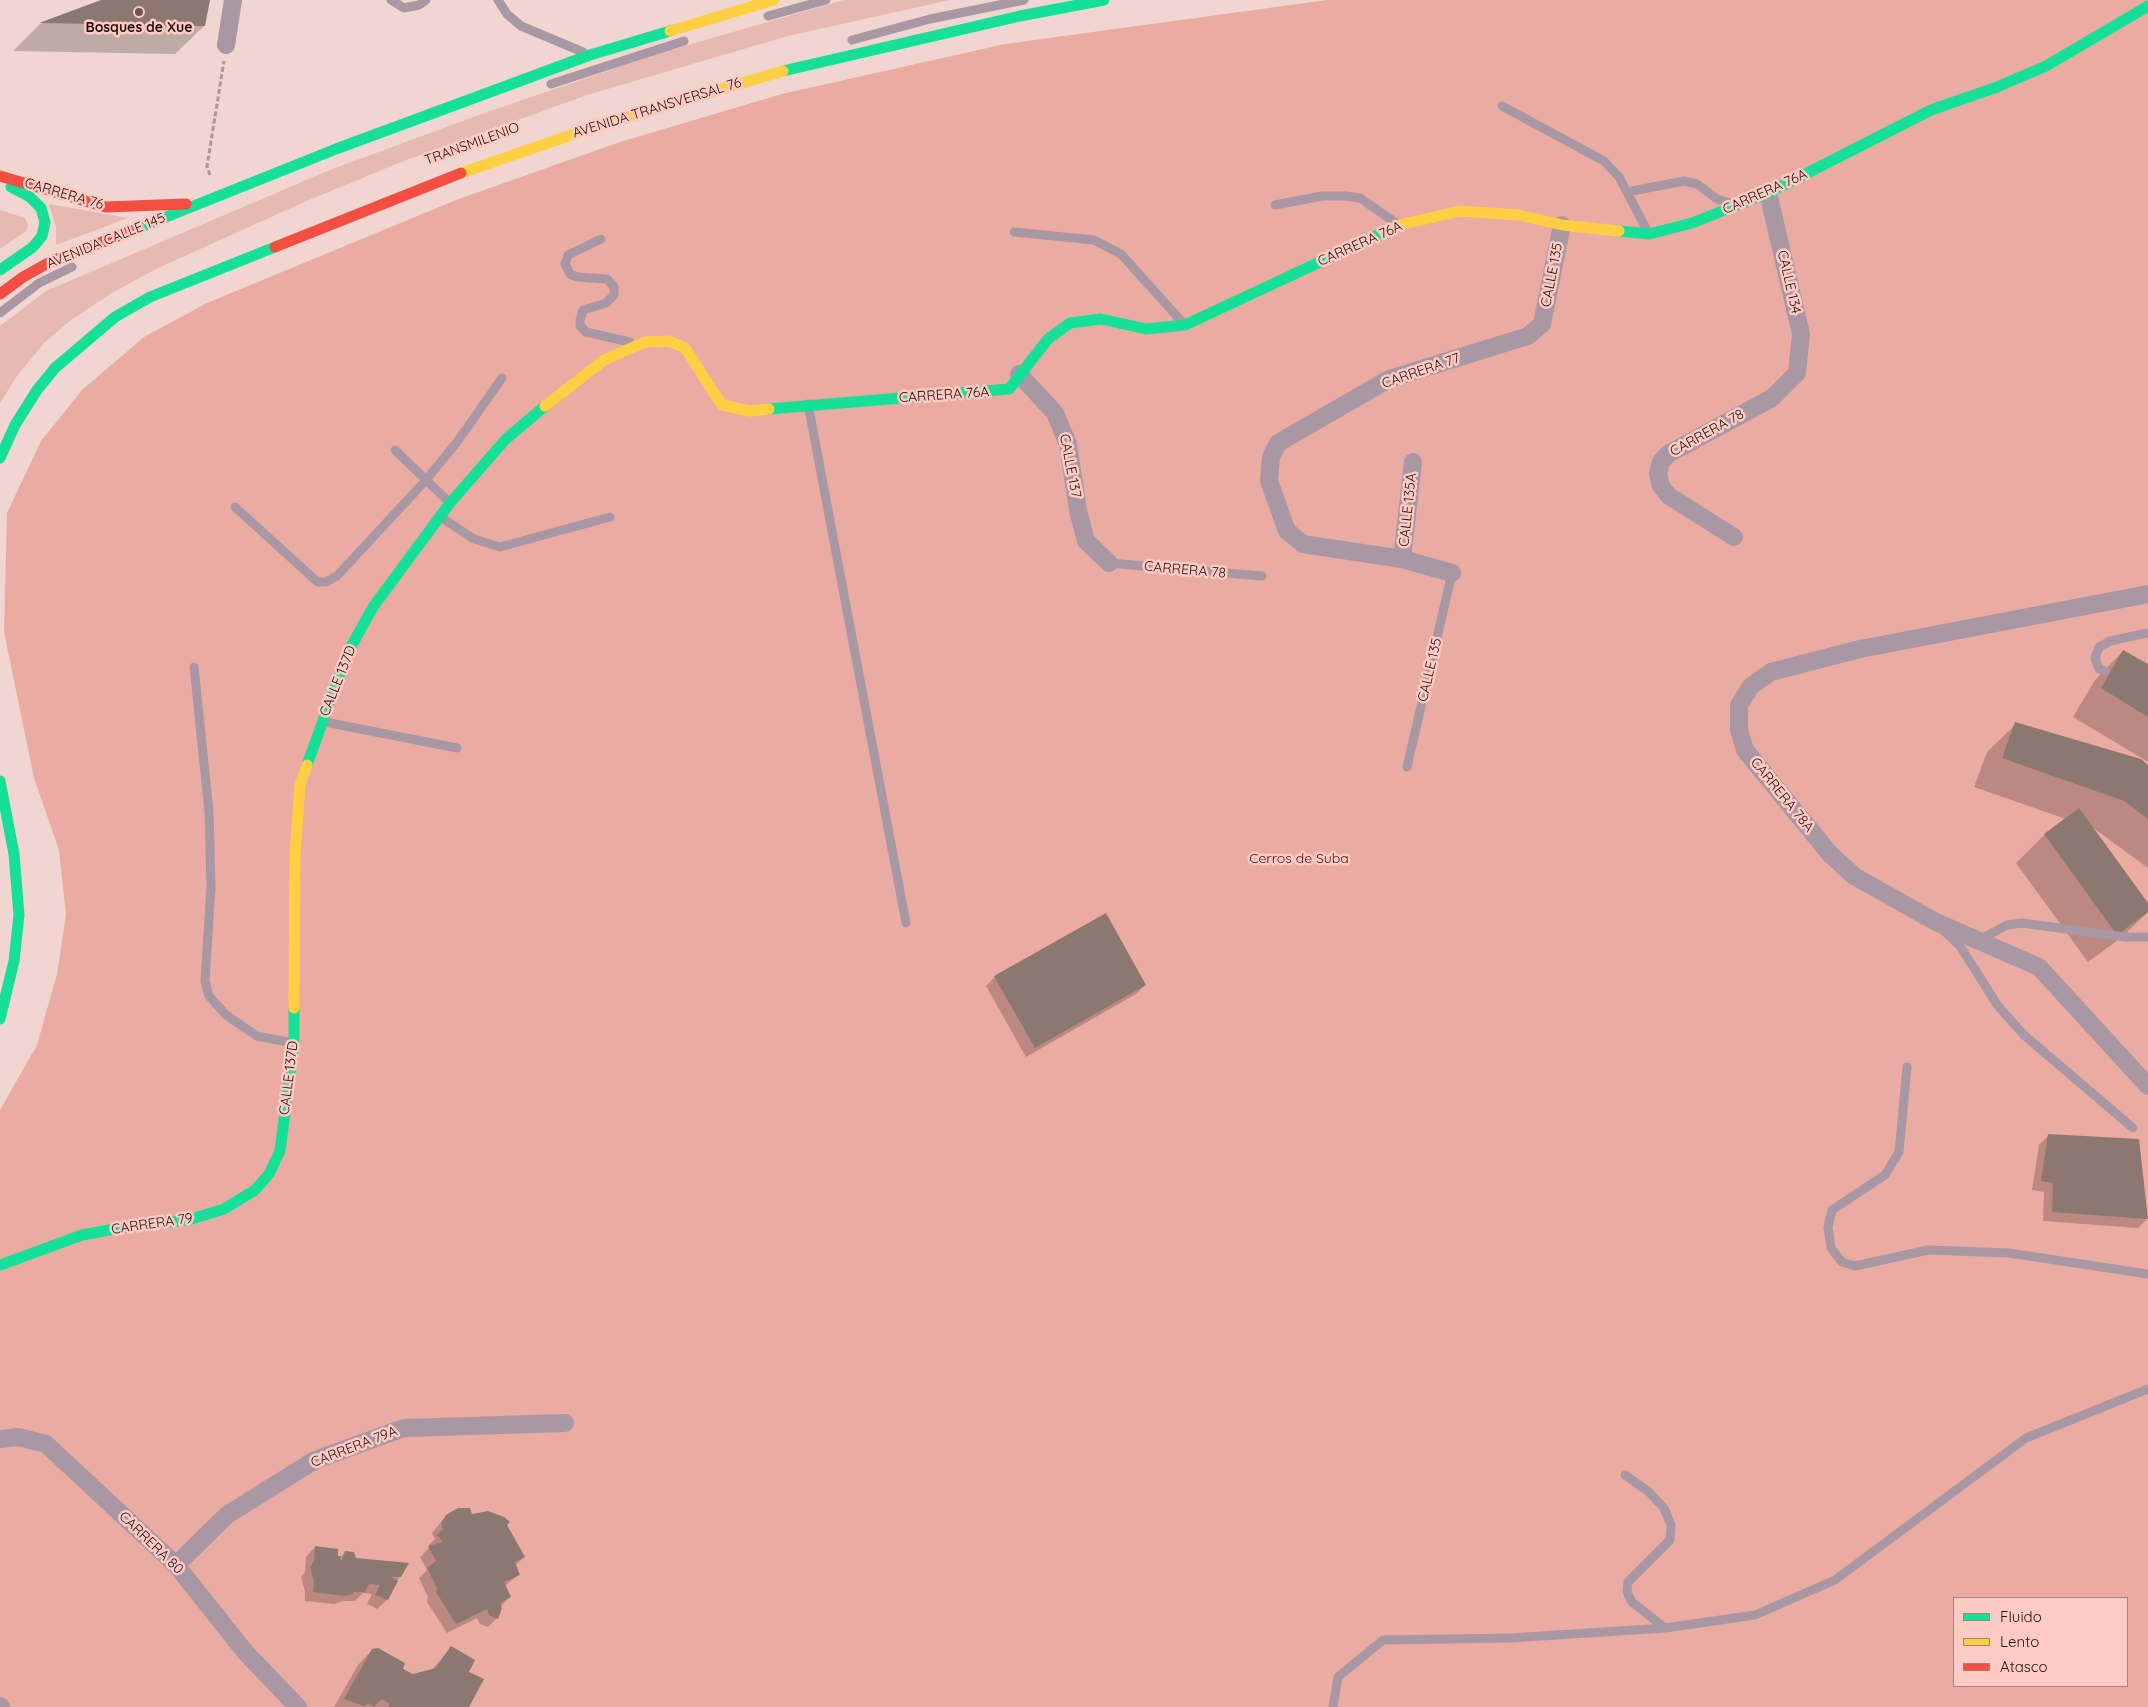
<!DOCTYPE html>
<html>
<head>
<meta charset="utf-8">
<style>
	body { margin:0 }
	#map { position:relative; width:2148px; height:1707px; overflow:hidden; background:#f0d5d0; font-family:Quicksand,sans-serif }
	canvas { display:block }
	.legend { position:absolute; left:1953px; top:1597px; width:175px; height:90px; box-sizing:border-box; background:#fdcbc3; border:1px solid #a7817b; margin:0; padding:6px 9px; list-style:none; font-size:15px; color:#27110f }
	.legend li { display:flex; align-items:center; gap:10px; height:25px }
	.legend b { width:25px; border:1px solid #a7817b }
</style>
</head>
<body>
<div id="map">
<canvas width="2148" height="1707"></canvas>
<ul class="legend">
<li><b style="height:6px;background:#16e098"></b>Fluido</li>
<li><b style="height:6px;background:#ffcf43"></b>Lento</li>
<li><b style="height:6px;background:#f24e42"></b>Atasco</li>
</ul>
</div>
<script>
const ctx = document.querySelector('canvas').getContext('2d');
ctx.lineJoin = 'round';
function paint(path, color) {
  ctx.fillStyle = color;
  ctx.fill(path, 'evenodd');
}
function toPath(rows) {
  const path = new Path2D();
  for (const r of rows) {
    path.moveTo(r[0], r[1]);
    for (let i = 2; i < r.length; i += 2) path.lineTo(r[i], r[i + 1]);
  }
  return path;
}
function strokePath(path, color, width, dash) {
  ctx.strokeStyle = color;
  ctx.lineWidth = width;
  ctx.lineCap = dash ? 'butt' : 'round';
  ctx.setLineDash(dash || []);
  ctx.stroke(path);
}
function write(font, color, halo, rows, align = 'center') {
  ctx.font = font + ' Quicksand,sans-serif';
  ctx.lineWidth = 5;
  ctx.setLineDash([]);
  ctx.textBaseline = 'middle';
  ctx.strokeStyle = halo;
  ctx.fillStyle = color;
  for (const [text, x, y, turn = 0] of rows) {
    ctx.save();
    ctx.translate(x, y);
    ctx.rotate((+turn || 0) * Math.PI / 180);
    ctx.textAlign = isNaN(turn) ? turn : align;
    if (halo) ctx.strokeText(text, 0, 0);
    ctx.fillText(text, 0, 0);
    ctx.restore();
  }
}
paint(toPath([
	[844,0,950,0,788,36,587,95,396,164,302,203,156,269,112,293,71,320,44,343,17,376,0,403,0,326,46,291,330,170,476,116,660,53],
	[49,204,128,218,56,245,56,227],
	[0,210,25,218,28,225,26,231,0,249]
]), '#e6bab3');
paint(toPath([
	[1327,0,2148,0,2148,1707,0,1707,0,1110,37,1045,57,974,66,915,59,850,34,778,4,632,7,513,41,441,82,390,144,337,207,303,456,200,620,142,782,94,1005,44],
	[1954,1598,2127,1598,2127,1686,1954,1686]
]), '#eaaca2');
paint(toPath([
	[105,0,209,0,204,26,175,54,13,51,40,24],
	[2123,651,2148,666,2148,762,2073,717,2095,680],
	[2016,724,2148,767,2148,868,2092,827,2148,905,2148,912,2122,937,2088,962,2016,863,2044,835,2066,819,1974,787,1987,752],
	[995,977,1145,985,1136,994,1026,1057,986,986],
	[2049,1135,2147,1219,2138,1228,2043,1221,2044,1192,2032,1190,2039,1145],
	[446,1516,471,1516,506,1525,524,1557,515,1566,518,1575,505,1586,510,1597,500,1607,497,1618,488,1627,480,1624,477,1618,447,1633,427,1602,428,1597,419,1578,427,1570,420,1557,430,1547,429,1545,435,1539,432,1533],
	[315,1547,340,1557,345,1552,355,1559,400,1576,387,1600,377,1609,367,1604,372,1594,363,1593,355,1601,344,1601,334,1604,305,1601,305,1591,301,1577,305,1572,306,1557],
	[451,1647,467,1673,468,1707,334,1707,358,1665,372,1650,413,1675,431,1671]
]), '#0003');
paint(toPath([
	[101,0,210,0,205,26,39,23],
	[2123,650,2148,664,2148,717,2101,688],
	[2015,722,2141,759,2148,765,2148,819,2124,801,2002,758],
	[2079,808,2148,903,2148,912,2117,935,2044,834],
	[1106,913,1146,985,1035,1048,994,976],
	[2048,1134,2139,1139,2148,1219,2052,1212,2053,1183,2041,1181],
	[458,1508,470,1508,472,1514,488,1511,504,1517,510,1522,507,1525,525,1557,515,1562,520,1575,504,1582,511,1597,500,1603,502,1608,498,1619,489,1615,487,1609,456,1624,436,1592,437,1588,427,1568,436,1561,428,1546,443,1542,437,1535,443,1529,441,1523,446,1515],
	[315,1546,338,1549,338,1556,341,1556,340,1560,342,1560,345,1551,354,1552,356,1558,409,1563,401,1577,391,1577,398,1581,388,1600,375,1595,380,1585,369,1584,365,1592,353,1592,353,1594,344,1596,313,1592,314,1581,310,1567,314,1561],
	[451,1646,475,1660,469,1672,484,1679,469,1707,388,1707,390,1704,382,1699,374,1707,368,1703,364,1706,344,1699,372,1649,378,1648,405,1663,403,1669,413,1674,436,1668]
]), '#8c7871');
strokePath(toPath([
	[210,175,207,166,224,61]
]), '#aa999d', 3, [5, 2.5]);
strokePath(toPath([
	[391,0,404,8,419,5,426,0],
	[498,0,507,14,521,26,583,52],
	[768,16,826,0],
	[852,40,930,19,1024,0],
	[551,84,684,41],
	[1502,106,1604,161,1619,177,1648,232],
	[1627,192,1684,181,1697,184,1717,199,1730,203],
	[1275,205,1322,196,1346,196,1360,198,1396,223],
	[1014,232,1094,240,1121,254,1183,323],
	[601,239,568,255,565,264,570,274,577,277,607,279,614,287,614,295,606,303,583,310,580,320,580,326,586,332,630,342],
	[0,313,39,283,72,267],
	[808,404,906,923],
	[395,450,449,502],
	[235,507,312,577,318,582,326,582,337,576,426,480,457,442,502,378],
	[442,518,474,539,500,547,610,517],
	[1109,563,1262,576],
	[194,667,209,812,211,887,205,981,209,996,226,1015,257,1036,293,1043],
	[2105,671,2099,669,2095,658,2099,647,2110,641,2148,633],
	[325,722,457,748],
	[1407,767,1452,573],
	[1944,931,1960,946,1998,1006,2024,1035,2133,1128],
	[1979,940,2007,925,2022,923,2126,937,2148,937],
	[1907,1067,1899,1152,1885,1175,1832,1210,1828,1227,1831,1248,1842,1262,1855,1266,1928,1250,2009,1253,2148,1274],
	[1625,1475,1649,1492,1664,1508,1671,1525,1670,1540,1628,1582,1627,1592,1632,1602,1665,1628],
	[1333,1707,1338,1677,1383,1640,1511,1638,1665,1628,1755,1615,1835,1580,2026,1438,2148,1389]
]), '#a997a3', 9);
strokePath(toPath([
	[226,45,233,0],
	[1019,374,1055,413,1068,444,1078,510,1086,541,1109,563],
	[1734,537,1669,496,1661,486,1658,474,1661,462,1668,454,1772,398,1797,373,1801,334,1768,193],
	[1402,559,1413,462],
	[1452,573,1402,559,1303,544,1287,531,1269,481,1271,457,1278,443,1389,379,1528,336,1542,324,1562,225],
	[2148,594,1860,649,1771,672,1751,686,1739,705,1739,730,1745,750,1830,854,1854,876,1936,922,2039,967,2148,1086],
	[0,1439,18,1437,46,1444,176,1565,246,1653,298,1707],
	[176,1565,227,1515,315,1460,404,1428,565,1423],
	[0,1706,1,1707]
]), '#a997a3', 18);
strokePath(toPath([
	[783,71,1020,16,1104,0],
	[131,231,336,149,590,55,670,31],
	[1619,231,1649,234,1692,223,1768,193,1931,110,1997,87,2046,66,2148,6],
	[0,270,33,247,42,236,45,222,41,208,30,197,11,187],
	[769,409,1009,389,1048,339,1070,323,1101,319,1146,329,1185,325,1384,232],
	[0,458,15,425,37,390,55,368,115,317,150,297,275,247],
	[307,765,347,654,373,607,450,503,506,439,545,406],
	[0,781,14,854,19,915,14,961,0,1019],
	[0,1265,82,1235,131,1226,188,1220,224,1209,255,1190,269,1174,280,1151,294,1043,294,1008]
]), '#16e098', 11);
strokePath(toPath([
	[670,31,774,0],
	[461,173,612,121,783,71],
	[1384,232,1399,225,1460,211,1519,215,1562,225,1619,231],
	[545,406,604,360,645,342,669,341,685,348,722,405,750,411,769,409],
	[294,1008,295,854,300,785,307,765]
]), '#ffcf43', 11);
strokePath(toPath([
	[0,176,106,207,186,204],
	[275,247,461,173],
	[0,294,23,277,50,262,131,231]
]), '#f24e42', 11);
for (const [x, y, r, color] of [
	[139,12,5,"#6d5653"]
]) {
  const dot = new Path2D();
  dot.arc(x, y, r, 0, 2 * Math.PI);
  ctx.fillStyle = color;
  ctx.fill(dot);
  strokePath(dot, '#fdcbc3', 2);
}
write('bold 14px', '#27110f', '#fdcbc3', [
	["Bosques de Xue",139,28]
]);
write('14px', '#27110f', '#fdcbc3', [
	["AVENIDA TRANSVERSAL 76",657,108,-17],
	["TRANSMILENIO",472,144,-20],
	["CARRERA 76A",1765,192,-24],
	["CARRERA 76",64,194,16],
	["AVENIDA CALLE 145",106,241,-22],
	["CARRERA 76A",1360,244,-24],
	["CALLE 135",1552,275,-79],
	["CALLE 134",1789,282,77],
	["CARRERA 77",1421,371,-19],
	["CARRERA 76A",944,395,-4],
	["CARRERA 78",1707,433,-29],
	["CALLE 137",1070,466,79],
	["CALLE 135A",1408,510,-84],
	["CARRERA 78",1185,570,5],
	["CALLE 135",1430,670,-77],
	["CALLE 137D",338,681,-68],
	["CARRERA 78A",1782,795,51],
	["CALLE 137D",289,1078,-83],
	["CARRERA 79",152,1224,-8],
	["CARRERA 79A",354,1447,-21],
	["CARRERA 80",151,1543,44]
]);
write('14px', '#5c0706', '#fdcbc3', [
	["Cerros de Suba",1299,859]
]);
</script>
</body>
</html>
